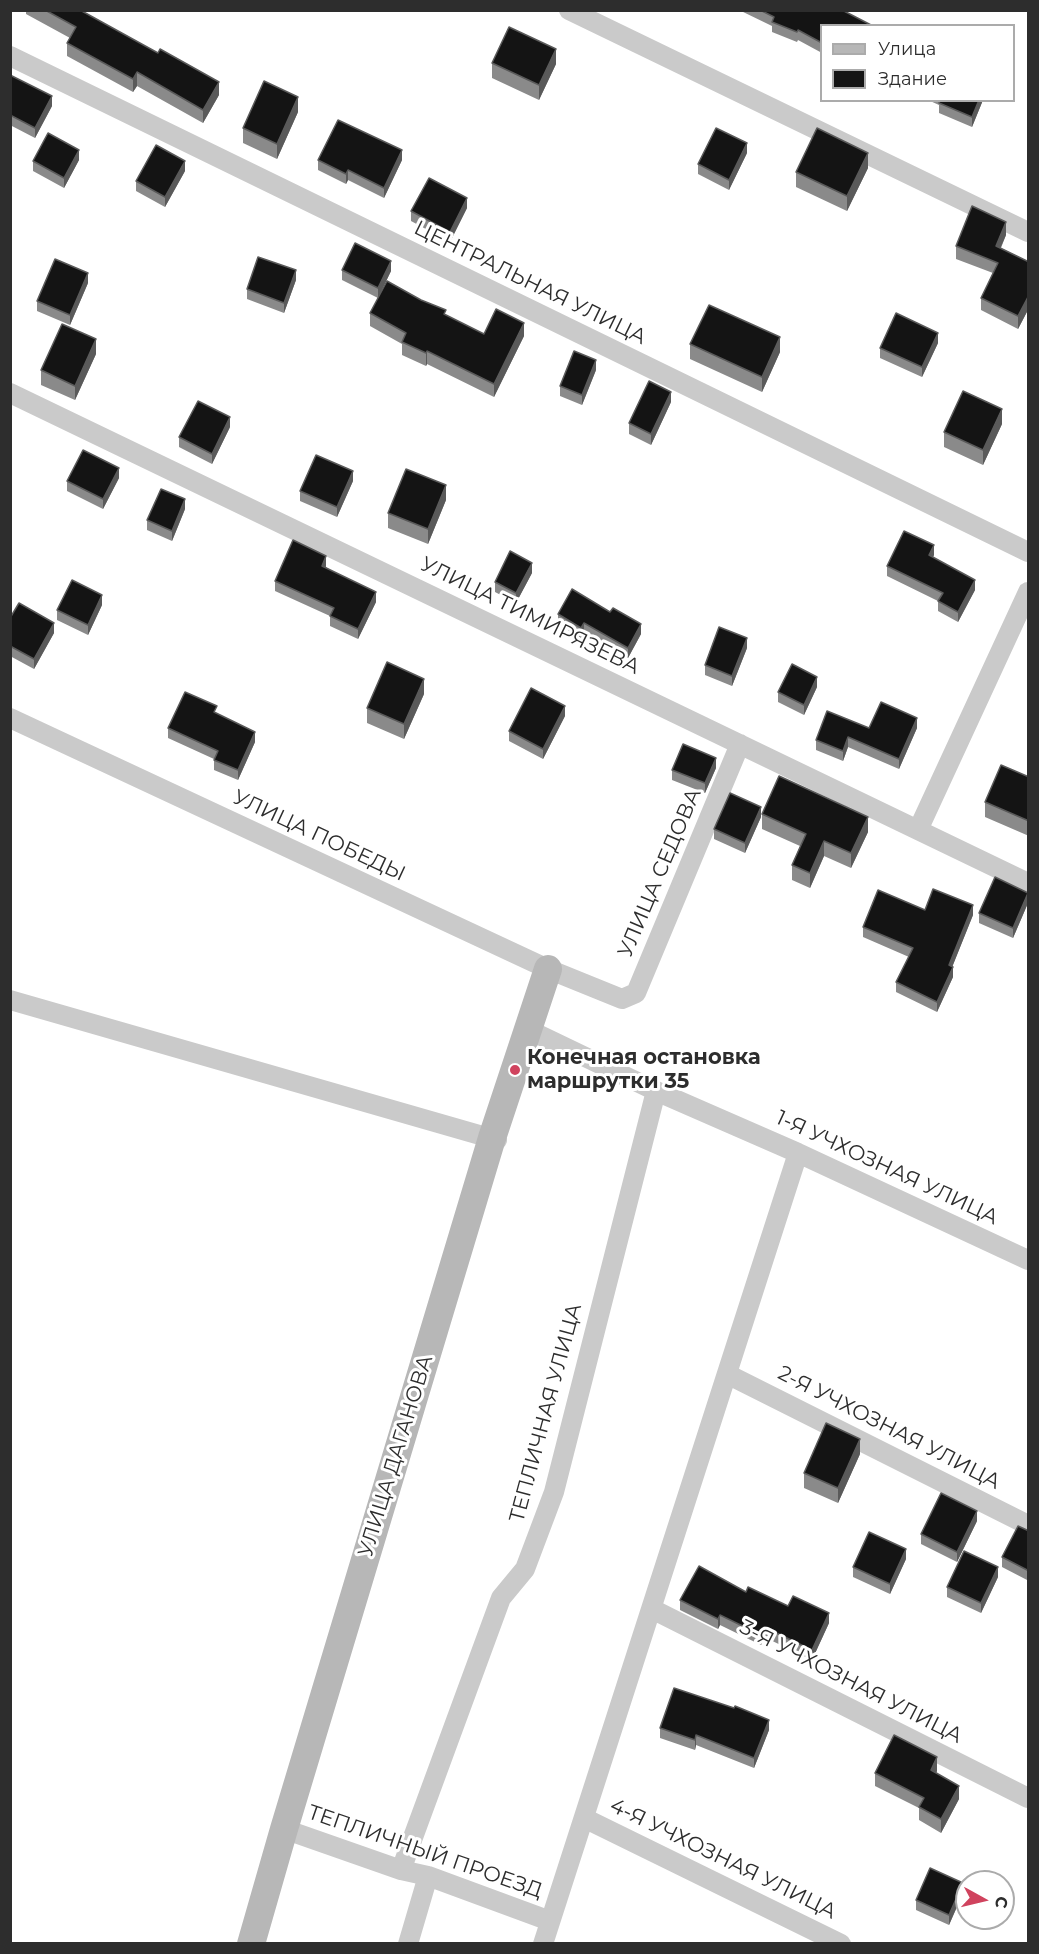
<!DOCTYPE html>
<html>
<head>
<meta charset="utf-8">
<style>
	body { margin:0 }
	#map { position:relative; width:1039px; height:1954px; overflow:hidden; background:#fff; font-family:Montserrat,sans-serif }
	canvas { display:block }
	.frame { position:absolute; inset:0; border:12px solid #2d2d2d; pointer-events:none }
	.legend { position:absolute; left:820px; top:24px; width:195px; height:78px; box-sizing:border-box; background:#fff; border:2px solid #ababab; margin:0; padding:8px 10px; list-style:none; font-size:18px; color:#2d2d2d }
	.legend li { display:flex; align-items:center; gap:12px; height:30px }
	.legend b { width:30px; border:2px solid #ababab }
	.north { position:absolute; left:955px; top:1870px; width:60px; height:60px; box-sizing:border-box; background:#fff; border:2px solid #ababab; border-radius:50%; rotate:98deg; font-size:16px; font-weight:700; line-height:24px; text-align:center; color:#2d2d2d }
	.north::after { content:''; display:block; margin:auto; width:21px; height:27px; background:#d0435e; clip-path:polygon(50% 0,100% 100%,50% 72%,0 100%) }
</style>
</head>
<body>
<div id="map">
<canvas width="1039" height="1954"></canvas>
<div class="frame"></div>
<ul class="legend">
<li><b style="height:8px;background:#b7b7b7"></b>Улица</li>
<li><b style="height:16px;background:#141414"></b>Здание</li>
</ul>
<div class="north">С</div>
</div>
<script>
const ctx = document.querySelector('canvas').getContext('2d');
ctx.lineJoin = 'round';
function toPath(rows) {
  const path = new Path2D();
  for (const r of rows) {
    path.moveTo(r[0], r[1]);
    for (let i = 2; i < r.length; i += 2) path.lineTo(r[i], r[i + 1]);
  }
  return path;
}
function strokePath(path, color, width, dash) {
  ctx.strokeStyle = color;
  ctx.lineWidth = width;
  ctx.lineCap = dash ? 'butt' : 'round';
  ctx.setLineDash(dash || []);
  ctx.stroke(path);
}
function paint(path, color) {
  ctx.fillStyle = color;
  ctx.fill(path, 'evenodd');
}
function write(font, color, halo, rows, align = 'center') {
  ctx.font = font + ' Montserrat,sans-serif';
  ctx.lineWidth = 6;
  ctx.setLineDash([]);
  ctx.textBaseline = 'middle';
  ctx.strokeStyle = halo;
  ctx.fillStyle = color;
  for (const [text, x, y, turn = 0] of rows) {
    ctx.save();
    ctx.translate(x, y);
    ctx.rotate((+turn || 0) * Math.PI / 180);
    ctx.textAlign = isNaN(turn) ? turn : align;
    if (halo) ctx.strokeText(text, 0, 0);
    ctx.fillText(text, 0, 0);
    ctx.restore();
  }
}
strokePath(toPath([
	[569,10,1028,232],
	[10,56,1028,552],
	[10,393,1028,883],
	[10,718,548,969,622,999,636,993,740,744],
	[918,830,1028,592],
	[10,1000,497,1140],
	[529,1030,656,1091,798,1153,1028,1260],
	[727,1374,1028,1525],
	[652,1609,1028,1798],
	[584,1818,841,1944],
	[284,1829,401,1870,428,1876,550,1921],
	[401,1870,501,1598,525,1569,554,1492,656,1091],
	[408,1944,428,1876],
	[543,1944,798,1153]
]), '#cacaca', 20);
strokePath(toPath([
	[251,1944,284,1829,492,1138,548,969]
]), '#b7b7b7', 28);
paint(toPath([
	[26,10,80,10,219,95,203,123,137,86,133,92,67,56,67,43,70,38,26,14],
	[739,10,842,10,822,26,822,53,798,40,797,42,772,32,772,26],
	[492,63,556,64,539,100,492,78],
	[10,75,52,106,35,138,10,125],
	[928,100,983,100,972,127,939,113,939,105],
	[298,112,277,159,243,143,243,128],
	[747,153,729,190,698,174,698,164],
	[79,160,64,188,33,171,33,161],
	[318,160,402,160,384,198,348,180,346,184,318,170],
	[868,168,847,211,796,187,796,172],
	[185,171,165,207,136,191,136,181],
	[467,208,450,242,411,221,411,211],
	[1006,235,1001,248,1029,262,1029,308,1018,329,981,310,981,298,993,273,956,259,956,246],
	[342,270,391,271,378,298,342,280],
	[296,280,284,313,247,299,247,289],
	[88,283,70,325,37,311,37,301],
	[370,313,446,315,484,334,524,336,494,397,427,364,426,366,402,355,402,344,370,326],
	[938,343,922,377,880,358,880,348],
	[690,344,780,352,762,392,690,359],
	[96,354,75,400,41,385,41,370],
	[596,370,582,405,560,396,560,386],
	[671,402,651,445,629,434,629,423],
	[1002,424,983,465,944,447,944,432],
	[230,427,212,464,179,447,179,437],
	[119,478,103,509,67,491,67,481],
	[353,481,337,517,300,501,300,491],
	[446,500,428,544,388,528,388,513],
	[185,509,172,541,147,530,147,520],
	[934,555,933,557,975,590,958,622,938,611,938,601,887,576,887,566],
	[326,566,326,567,376,602,358,639,330,626,330,616,275,591,275,581],
	[532,573,516,603,495,592,495,582],
	[102,605,88,635,57,620,57,610],
	[558,614,641,634,628,658,584,634,581,638,558,624],
	[10,618,54,633,34,669,10,656],
	[747,648,732,686,705,675,705,665],
	[817,687,804,715,778,702,778,692],
	[424,694,404,739,367,723,367,708],
	[217,714,255,742,238,780,214,770,214,759,168,738,168,728],
	[565,716,543,759,509,741,509,731],
	[869,728,917,728,899,769,848,747,843,761,816,750,816,740],
	[716,768,705,793,672,780,672,770],
	[1029,777,1029,836,985,817,985,802],
	[762,814,868,832,851,868,824,856,810,888,792,880,792,865,800,846,762,829],
	[761,817,745,853,714,839,714,829],
	[1028,903,1013,938,979,923,979,913],
	[925,910,973,915,952,967,953,977,937,1012,896,992,896,982,909,957,863,937,863,927],
	[860,1454,838,1503,804,1488,804,1473],
	[977,1521,957,1562,921,1544,921,1534],
	[1029,1531,1029,1581,1002,1567,1002,1557],
	[906,1559,890,1594,853,1577,853,1567],
	[998,1577,981,1613,947,1597,947,1587],
	[746,1592,788,1606,829,1623,812,1660,764,1637,761,1645,720,1625,718,1629,680,1610,680,1600],
	[660,1728,769,1730,754,1768,696,1745,695,1750,660,1738],
	[937,1771,936,1773,959,1799,941,1833,919,1820,919,1808,875,1786,875,1773],
	[963,1893,949,1925,916,1910,916,1900]
]), '#8a8a8a');
paint(toPath([
	[556,49,556,64,539,100,539,85],
	[137,72,137,86,133,92,133,79],
	[219,82,219,95,203,123,203,110],
	[52,96,52,106,35,138,35,128],
	[298,97,298,112,277,159,277,144],
	[979,100,983,100,972,127,972,117],
	[747,143,747,153,729,190,729,180],
	[79,150,79,160,64,188,64,178],
	[402,150,402,160,384,198,384,188],
	[868,153,868,168,847,211,847,196],
	[185,161,185,171,165,207,165,197],
	[348,170,348,180,346,184,346,174],
	[467,198,467,208,450,242,450,232],
	[1006,222,1006,235,996,258,996,246],
	[391,261,391,271,378,298,378,288],
	[296,270,296,280,284,313,284,303],
	[88,273,88,283,70,325,70,315],
	[1029,295,1029,308,1018,329,1018,316],
	[524,323,524,336,494,397,494,384],
	[938,333,938,343,922,377,922,367],
	[780,337,780,352,762,392,762,377],
	[96,339,96,354,75,400,75,386],
	[427,351,427,364,426,366,426,353],
	[596,360,596,370,582,405,582,395],
	[671,392,671,402,651,445,651,434],
	[1002,409,1002,424,983,465,983,450],
	[230,417,230,427,212,464,212,454],
	[119,468,119,478,103,509,103,499],
	[353,471,353,481,337,517,337,507],
	[446,485,446,500,428,544,428,529],
	[185,499,185,509,172,541,172,531],
	[934,545,934,555,929,565,929,555],
	[326,556,326,566,322,576,322,566],
	[532,563,532,573,516,603,516,593],
	[975,580,975,590,958,622,958,612],
	[376,592,376,602,358,639,358,629],
	[102,595,102,605,88,635,88,625],
	[54,623,54,633,34,669,34,659],
	[584,623,584,634,581,638,581,628],
	[641,624,641,634,628,658,628,648],
	[747,638,747,648,732,686,732,676],
	[817,677,817,687,804,715,804,705],
	[424,679,424,694,404,739,404,724],
	[565,706,565,716,543,759,543,749],
	[917,718,917,728,899,769,899,759],
	[255,732,255,742,238,780,238,770],
	[848,737,848,747,843,761,843,751],
	[716,758,716,768,705,793,705,783],
	[761,807,761,817,745,853,745,843],
	[868,817,868,832,851,868,851,853],
	[824,841,824,856,810,888,810,873],
	[1028,893,1028,903,1013,938,1013,928],
	[973,905,973,915,949,975,949,965],
	[953,967,953,977,937,1012,937,1002],
	[860,1439,860,1454,838,1503,838,1488],
	[977,1511,977,1521,957,1562,957,1552],
	[906,1549,906,1559,890,1594,890,1584],
	[998,1567,998,1577,981,1613,981,1603],
	[829,1613,829,1623,812,1660,812,1650],
	[720,1615,720,1625,718,1629,718,1619],
	[764,1627,764,1637,761,1645,761,1635],
	[769,1720,769,1730,754,1768,754,1758],
	[696,1735,696,1745,695,1750,695,1740],
	[937,1757,937,1771,931,1783,931,1770],
	[959,1786,959,1799,941,1833,941,1819],
	[963,1883,963,1893,949,1925,949,1915]
]), '#5a5a5a');
const building = toPath([
	[45,10,80,10,158,53,160,49,219,82,203,110,137,72,133,79,67,43,76,27,45,10],
	[760,10,842,10,873,26,822,26,822,43,798,30,797,32,772,22,774,17,760,10],
	[509,27,556,49,539,85,492,63,509,27],
	[10,75,52,96,35,128,10,115,10,75],
	[264,81,298,97,277,144,243,128,264,81],
	[940,100,979,100,972,117,939,103,940,100],
	[338,120,402,150,384,188,348,170,346,174,318,160,338,120],
	[716,128,747,143,729,180,698,164,716,128],
	[817,128,868,153,847,196,796,172,817,128],
	[48,133,79,150,64,178,33,161,48,133],
	[156,145,185,161,165,197,136,181,156,145],
	[429,178,467,198,450,232,411,211,429,178],
	[972,206,1006,222,996,246,1029,262,1029,295,1018,316,981,298,998,263,956,246,972,206],
	[355,243,391,261,378,288,342,270,355,243],
	[258,257,296,270,284,303,247,289,258,257],
	[55,259,88,273,70,315,37,301,55,259],
	[387,281,421,300,446,310,444,314,484,334,496,309,524,323,494,384,427,351,426,353,402,342,406,333,370,313,387,281],
	[709,305,780,337,762,377,690,344,709,305],
	[896,313,938,333,922,367,880,348,896,313],
	[62,324,96,339,75,386,41,370,62,324],
	[574,351,596,360,582,395,560,386,574,351],
	[649,381,671,392,651,434,629,423,649,381],
	[963,391,1002,409,983,450,944,432,963,391],
	[198,401,230,417,212,454,179,437,198,401],
	[83,450,119,468,103,499,67,481,83,450],
	[316,455,353,471,337,507,300,491,316,455],
	[406,469,446,485,428,529,388,513,406,469],
	[161,489,185,499,172,531,147,520,161,489],
	[904,531,934,545,929,555,975,580,958,612,938,601,943,593,887,566,904,531],
	[293,540,326,556,322,566,376,592,358,629,330,616,334,608,275,581,293,540],
	[510,551,532,563,516,593,495,582,510,551],
	[72,580,102,595,88,625,57,610,72,580],
	[572,589,610,612,613,608,641,624,628,648,584,623,581,628,558,614,572,589],
	[19,603,54,623,34,659,10,646,10,618,19,603],
	[719,627,747,638,732,676,705,665,719,627],
	[387,662,424,679,404,724,367,708,387,662],
	[792,664,817,677,804,705,778,692,792,664],
	[531,688,565,706,543,749,509,731,531,688],
	[185,692,217,706,214,712,255,732,238,770,214,760,218,751,168,728,185,692],
	[881,702,917,718,899,759,848,737,843,751,816,740,827,711,869,728,881,702],
	[683,744,716,758,705,783,672,770,683,744],
	[1001,765,1029,777,1029,821,985,802,1001,765],
	[779,776,868,817,851,853,824,841,810,873,792,865,806,834,762,814,779,776],
	[730,793,761,807,745,843,714,829,730,793],
	[995,877,1028,893,1013,928,979,913,995,877],
	[933,889,973,905,949,965,953,967,937,1002,896,982,913,948,863,927,878,890,925,910,933,889],
	[826,1423,860,1439,838,1488,804,1473,826,1423],
	[941,1493,977,1511,957,1552,921,1534,941,1493],
	[1018,1526,1029,1531,1029,1571,1002,1557,1018,1526],
	[869,1532,906,1549,890,1584,853,1567,869,1532],
	[964,1551,998,1567,981,1603,947,1587,964,1551],
	[699,1566,746,1592,748,1587,788,1606,793,1596,829,1613,812,1650,764,1627,761,1635,720,1615,718,1619,680,1600,699,1566],
	[674,1688,734,1708,735,1706,769,1720,754,1758,696,1735,695,1740,660,1728,674,1688],
	[894,1735,937,1757,931,1770,959,1786,941,1819,919,1807,924,1798,875,1773,894,1735],
	[930,1868,963,1883,949,1915,916,1900,930,1868]
]);
paint(building, '#141414');
strokePath(building, '#5a5a5a', 1.5);
for (const [x, y, r, color] of [
	[515,1070,6,"#d0435e"]
]) {
  const dot = new Path2D();
  dot.arc(x, y, r, 0, 2 * Math.PI);
  ctx.fillStyle = color;
  ctx.fill(dot);
  strokePath(dot, '#fff', 2);
}
write('21px', '#2d2d2d', '#fff', [
	["ЦЕНТРАЛЬНАЯ УЛИЦА",530,283,26],
	["УЛИЦА ТИМИРЯЗЕВА",530,616,26],
	["УЛИЦА ПОБЕДЫ",319,836,25],
	["УЛИЦА СЕДОВА",660,873,-67],
	["1-Я УЧХОЗНАЯ УЛИЦА",887,1168,25],
	["ТЕПЛИЧНАЯ УЛИЦА",546,1413,-75],
	["2-Я УЧХОЗНАЯ УЛИЦА",889,1428,27],
	["УЛИЦА ДАГАНОВА",396,1456,-73],
	["3-Я УЧХОЗНАЯ УЛИЦА",851,1682,27],
	["ТЕПЛИЧНЫЙ ПРОЕЗД",425,1852,19],
	["4-Я УЧХОЗНАЯ УЛИЦА",723,1859,26]
]);
write('bold 21px', '#2d2d2d', '#fff', [
	["Конечная остановка",527,1058],
	["маршрутки 35",527,1082]
], 'left');
</script>
</body>
</html>
